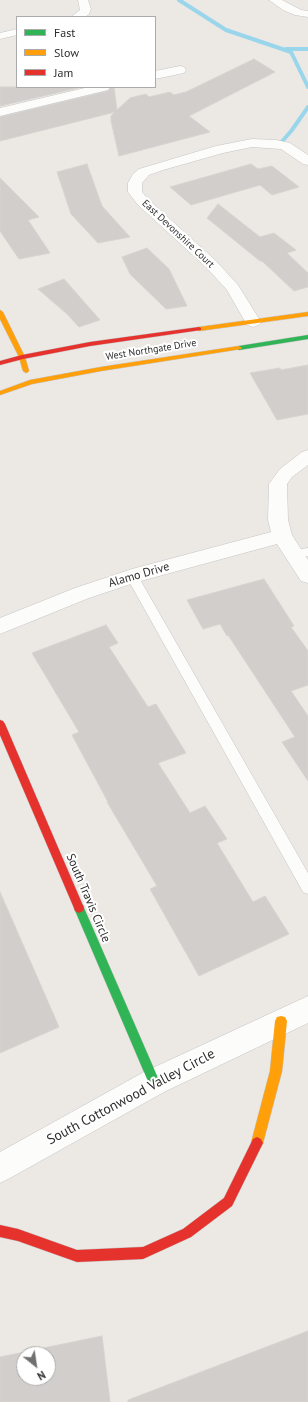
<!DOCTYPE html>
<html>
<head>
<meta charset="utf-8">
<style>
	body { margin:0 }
	#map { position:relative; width:308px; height:1402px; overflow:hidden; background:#ece8e4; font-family:"PT Sans",sans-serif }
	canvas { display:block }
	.legend { position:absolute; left:16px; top:16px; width:140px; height:72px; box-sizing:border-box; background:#fff; border:1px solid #ababab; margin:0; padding:5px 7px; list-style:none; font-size:12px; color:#2e2e2e }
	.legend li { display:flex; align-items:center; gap:8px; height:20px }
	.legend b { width:20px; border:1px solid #ababab }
	.north { position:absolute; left:16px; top:1346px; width:40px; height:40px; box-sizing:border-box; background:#fff; border:1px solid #ababab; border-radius:50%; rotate:150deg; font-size:11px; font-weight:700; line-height:16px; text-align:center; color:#2e2e2e }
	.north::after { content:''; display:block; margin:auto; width:14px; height:18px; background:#706f6e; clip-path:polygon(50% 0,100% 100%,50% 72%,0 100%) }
</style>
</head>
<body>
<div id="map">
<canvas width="308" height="1402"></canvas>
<ul class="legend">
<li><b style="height:5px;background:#30b455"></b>Fast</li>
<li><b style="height:5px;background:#ff9f0a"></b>Slow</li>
<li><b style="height:5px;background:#e5322d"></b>Jam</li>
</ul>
<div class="north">N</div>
</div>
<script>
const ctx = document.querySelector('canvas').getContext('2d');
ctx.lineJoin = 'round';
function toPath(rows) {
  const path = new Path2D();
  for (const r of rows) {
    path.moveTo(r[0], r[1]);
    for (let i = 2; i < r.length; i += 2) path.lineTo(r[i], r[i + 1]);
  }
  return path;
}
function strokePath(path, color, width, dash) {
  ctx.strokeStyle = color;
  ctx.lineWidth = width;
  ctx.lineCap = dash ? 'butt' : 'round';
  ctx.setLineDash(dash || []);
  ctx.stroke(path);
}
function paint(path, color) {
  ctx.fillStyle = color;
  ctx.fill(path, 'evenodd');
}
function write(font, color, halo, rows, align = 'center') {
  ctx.font = font + ' "PT Sans",sans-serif';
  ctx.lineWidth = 4;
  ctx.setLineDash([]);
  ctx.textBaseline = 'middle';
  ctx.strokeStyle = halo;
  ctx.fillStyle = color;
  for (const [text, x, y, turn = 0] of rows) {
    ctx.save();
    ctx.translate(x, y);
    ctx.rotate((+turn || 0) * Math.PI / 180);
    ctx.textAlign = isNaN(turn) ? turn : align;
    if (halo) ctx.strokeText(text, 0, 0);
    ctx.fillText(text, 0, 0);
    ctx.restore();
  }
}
strokePath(toPath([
	[179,0,226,30,291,52,308,87],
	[286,49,308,49],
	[279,145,292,130,308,107]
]), '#99d6ec', 4);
const building = toPath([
	[254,59,275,72,189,116,210,132,119,156,111,121,111,116,115,112,0,141,0,117,108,91,111,87,114,87,117,110,130,98,146,94,149,97,170,92,174,95,186,92,254,59],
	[0,87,82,87,0,106,0,87],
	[87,164,102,206,130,237,98,243,71,214,57,172,87,164],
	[251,164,258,169,272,166,299,187,272,195,260,185,191,205,170,187,251,164],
	[0,178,39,217,28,220,50,253,19,259,0,231,0,178],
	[218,204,260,237,274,233,296,250,287,253,308,273,308,287,294,291,262,261,260,261,207,218,218,204],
	[147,248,169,269,187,306,166,309,130,274,122,257,147,248],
	[64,279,100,320,79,327,67,314,38,289,64,279],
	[308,365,308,414,277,420,250,373,280,368,281,370,308,365],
	[264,579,294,626,291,627,308,651,308,685,291,691,308,716,308,781,282,742,295,737,228,635,227,636,220,624,203,629,187,600,264,579],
	[106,625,118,643,109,647,148,707,156,704,186,753,158,763,190,813,205,806,227,839,217,843,253,902,265,896,289,934,199,976,150,889,157,886,107,802,108,802,72,735,79,732,32,653,106,625],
	[0,892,59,1027,0,1053,0,892],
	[308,1331,308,1402,128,1402,128,1400,308,1331],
	[102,1336,110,1402,0,1402,0,1357,102,1336],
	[24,1354,48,1354,48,1378,24,1378,24,1354]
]);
paint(building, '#d1cecb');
strokePath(building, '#d7d4d0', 1);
const lane = toPath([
	[308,548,308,556,294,558,290,557,288,554,290,551,308,548],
	[132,572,136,573,138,576,308,873,308,894,303,892,126,576,128,573,132,572]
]);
const street = toPath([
	[78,0,88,0,91,9,89,14,85,17,71,17,80,10,78,0],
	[269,0,282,0,301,10,308,11,308,17,295,15,283,10,269,0],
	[17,29,17,35,0,39,0,33,17,29],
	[180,66,184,67,186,70,184,73,155,79,155,71,180,66],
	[89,87,110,87,108,90,0,116,0,108,89,87],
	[252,139,276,140,290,143,308,155,308,165,303,164,281,149,252,147,223,153,163,170,149,175,142,183,142,192,148,199,216,261,238,285,261,322,259,325,253,327,247,325,227,290,206,267,138,205,128,192,128,183,133,174,139,169,216,146,252,139],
	[308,450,308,465,292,477,287,484,288,520,292,535,308,560,308,583,301,581,277,544,137,582,89,598,0,634,0,618,75,588,132,569,271,532,268,520,269,484,280,469,302,452,308,450],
	[308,996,308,1023,164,1092,10,1178,0,1183,0,1152,144,1072,308,996]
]);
const fast = toPath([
	[308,335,308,339,239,350,236,348,239,346,308,335],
	[79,903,83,905,84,908,158,1078,160,1082,158,1086,154,1088,150,1086,74,908,75,905,79,903]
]);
const slow = toPath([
	[0,310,3,312,25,357,29,371,28,372,26,373,23,371,19,357,0,319,0,310],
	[308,312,308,316,199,331,196,329,199,327,308,312],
	[239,346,242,348,241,349,101,371,32,384,0,395,0,391,30,380,101,367,239,346],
	[281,1016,285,1017,287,1021,282,1071,263,1143,261,1147,257,1149,253,1147,251,1143,270,1071,275,1021,277,1017,281,1016]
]);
const jam = toPath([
	[199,327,201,328,201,330,90,346,23,359,0,365,0,361,22,355,90,342,199,327],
	[0,720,3,721,5,724,84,908,83,911,79,913,75,911,74,908,0,735,0,720],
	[257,1137,261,1139,263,1143,232,1206,191,1237,143,1259,77,1262,18,1241,0,1237,0,1225,18,1229,77,1250,143,1247,183,1229,224,1198,253,1139,257,1137]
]);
strokePath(lane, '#c5c4c5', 1);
strokePath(street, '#c5c4c5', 1);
strokePath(fast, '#c5c4c5', 1);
strokePath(slow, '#c5c4c5', 1);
strokePath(jam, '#c5c4c5', 1);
paint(lane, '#fcfcfb');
paint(street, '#fcfcfb');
paint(fast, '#30b455');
paint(slow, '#ff9f0a');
paint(jam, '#e5322d');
write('10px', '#2e2e2e', '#fff', [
	["East Devonshire Court",178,234,43],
	["West Northgate Drive",151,350,-9]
]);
write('12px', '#2e2e2e', '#fff', [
	["Alamo Drive",139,575,-16],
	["South Travis Circle",88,898,67]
]);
write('14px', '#2e2e2e', '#fff', [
	["South Cottonwood Valley Circle",131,1097,-28]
]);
</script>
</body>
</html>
